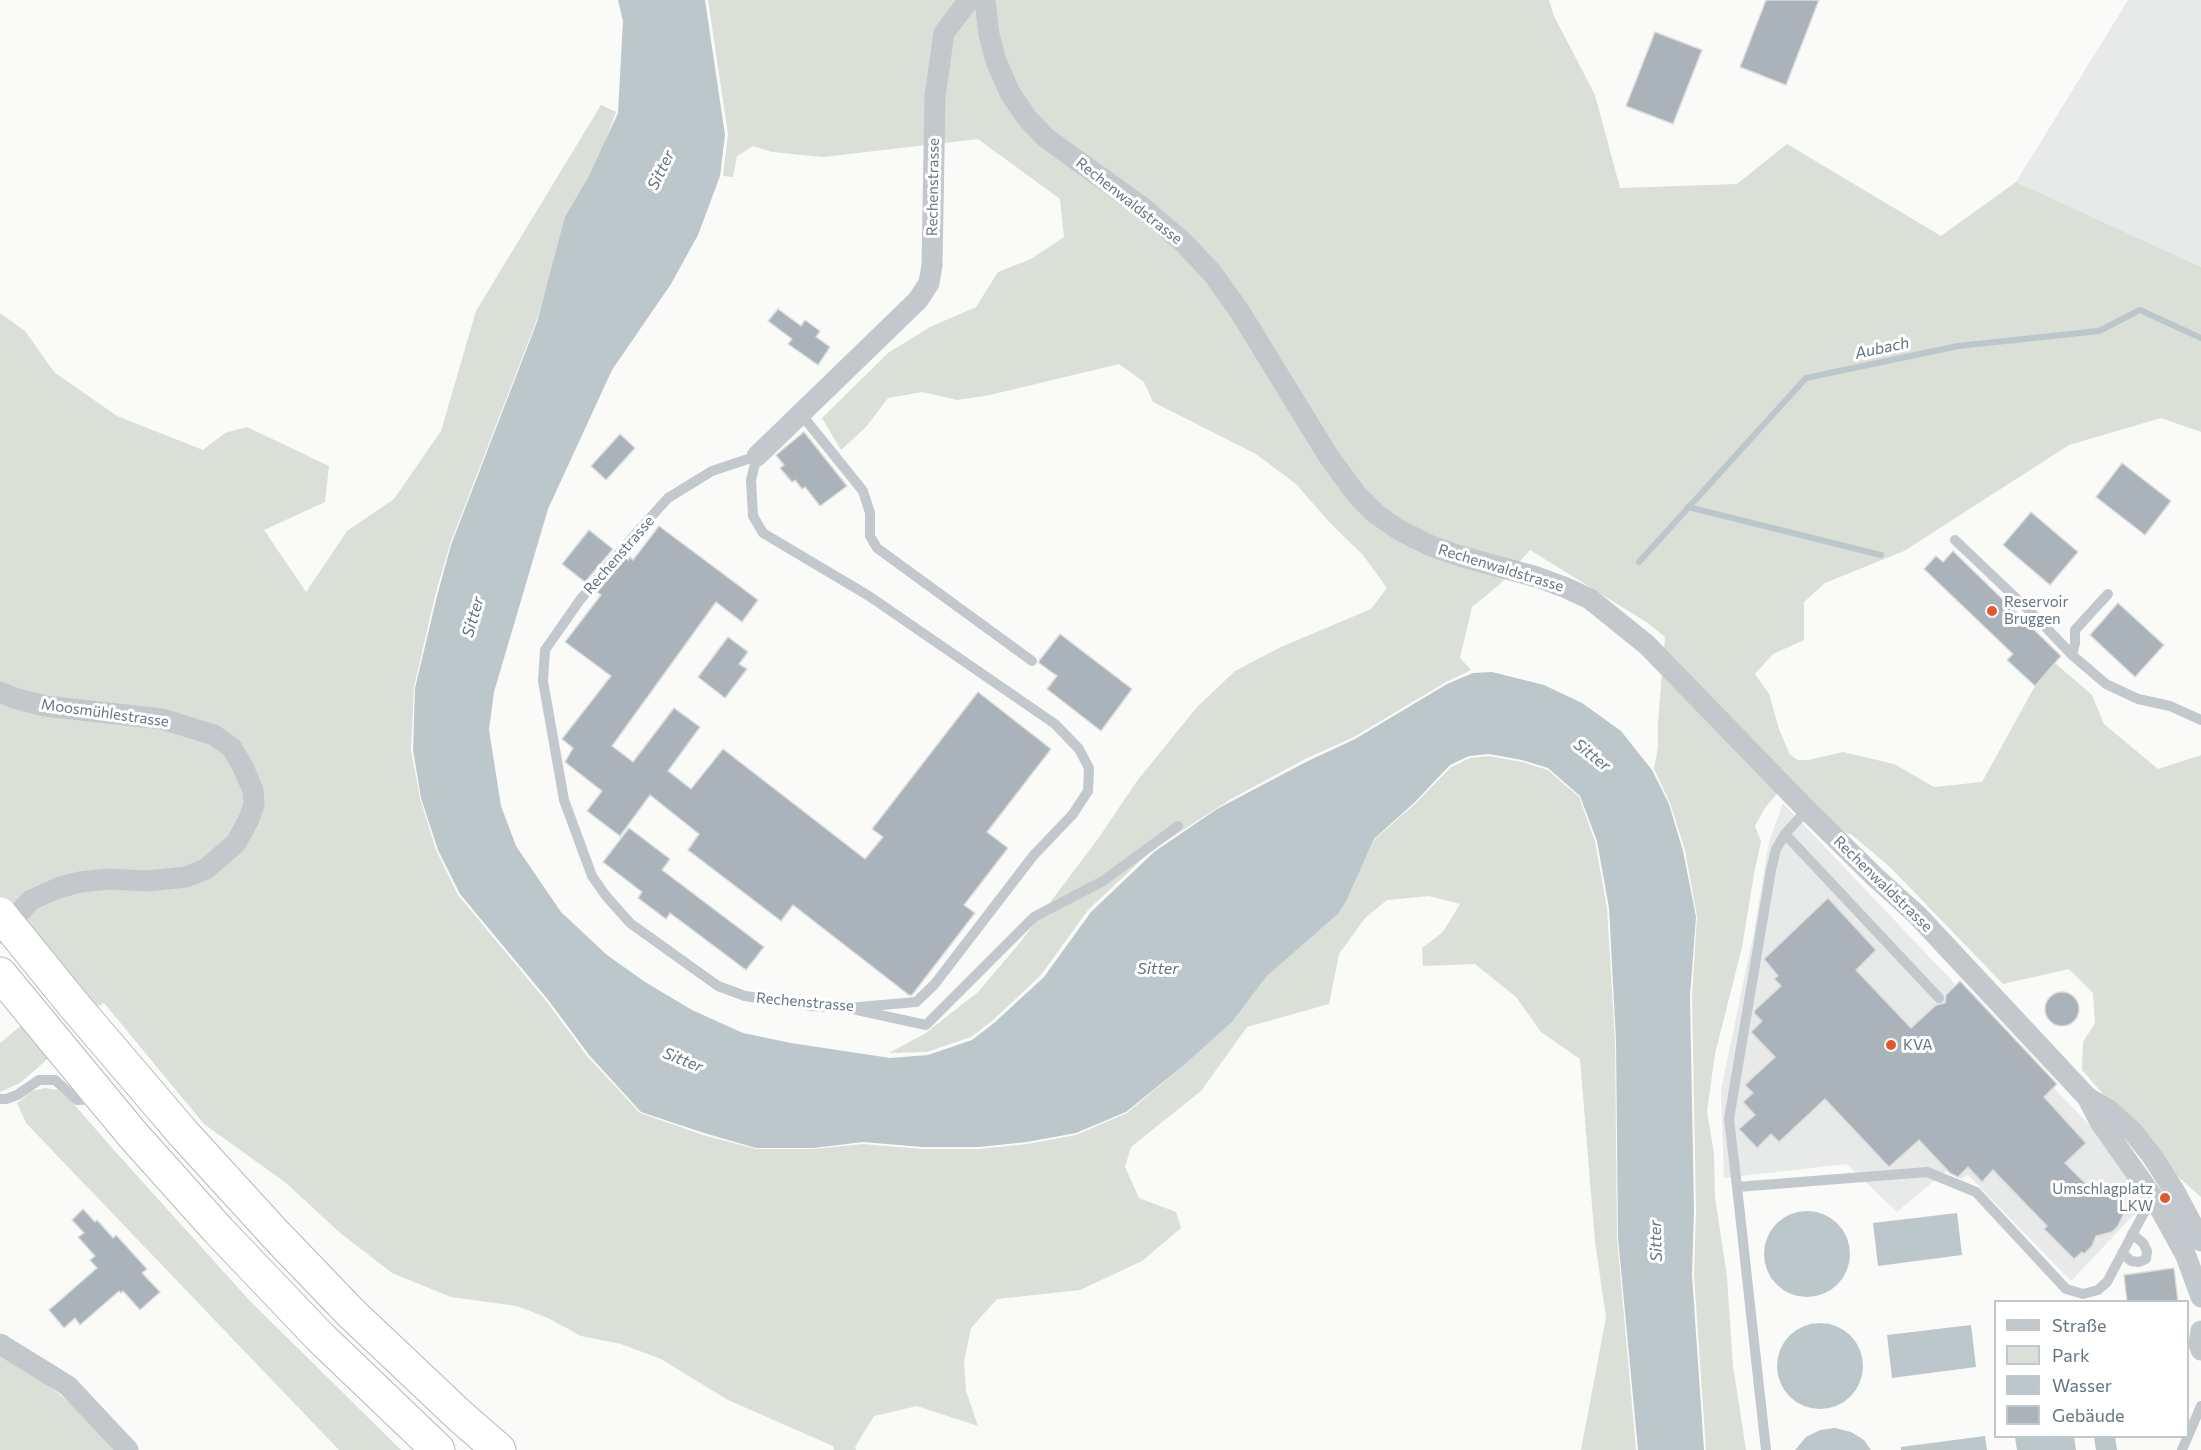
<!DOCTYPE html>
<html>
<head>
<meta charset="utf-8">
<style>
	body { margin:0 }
	#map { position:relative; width:2201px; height:1450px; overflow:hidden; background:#fafaf8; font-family:Commissioner,sans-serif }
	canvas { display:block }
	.legend { position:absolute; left:1994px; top:1300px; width:195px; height:138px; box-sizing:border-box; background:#fff; border:2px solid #c1c8cd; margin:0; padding:8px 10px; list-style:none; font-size:18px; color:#657683 }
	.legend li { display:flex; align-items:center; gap:12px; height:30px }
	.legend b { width:30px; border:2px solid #c1c8cd }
</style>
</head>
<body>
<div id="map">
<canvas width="2201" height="1450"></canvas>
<ul class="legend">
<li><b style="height:8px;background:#c3c8cc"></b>Straße</li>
<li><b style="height:16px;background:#dadfd7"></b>Park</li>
<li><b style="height:16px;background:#bbc7cb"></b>Wasser</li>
<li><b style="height:16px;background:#aab3b9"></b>Gebäude</li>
</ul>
</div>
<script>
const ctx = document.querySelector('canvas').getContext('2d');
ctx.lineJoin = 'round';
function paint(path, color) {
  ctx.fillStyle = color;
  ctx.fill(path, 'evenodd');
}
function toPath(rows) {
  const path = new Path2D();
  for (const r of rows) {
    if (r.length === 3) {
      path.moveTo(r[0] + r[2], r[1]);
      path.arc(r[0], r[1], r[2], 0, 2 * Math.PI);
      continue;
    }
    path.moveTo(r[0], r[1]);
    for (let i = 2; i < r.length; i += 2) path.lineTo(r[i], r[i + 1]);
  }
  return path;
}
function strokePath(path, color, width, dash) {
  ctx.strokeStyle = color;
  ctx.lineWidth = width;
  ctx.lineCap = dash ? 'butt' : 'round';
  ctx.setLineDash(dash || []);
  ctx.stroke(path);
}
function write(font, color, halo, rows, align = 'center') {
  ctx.font = font + ' Commissioner,sans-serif';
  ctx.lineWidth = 6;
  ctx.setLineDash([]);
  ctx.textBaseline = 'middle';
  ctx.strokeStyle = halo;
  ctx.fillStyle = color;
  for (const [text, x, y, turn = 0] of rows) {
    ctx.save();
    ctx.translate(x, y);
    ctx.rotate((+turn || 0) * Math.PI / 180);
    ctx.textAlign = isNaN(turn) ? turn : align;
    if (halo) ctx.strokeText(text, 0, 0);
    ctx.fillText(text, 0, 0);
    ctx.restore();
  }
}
paint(toPath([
	[2128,0,2201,0,2201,267,2016,182],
	[1783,803,2133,1171,2143,1205,2071,1281,1968,1175,1961,1179,1947,1170,1897,1212,1847,1164,1724,1178,1721,1090,1754,931,1769,842]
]), '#e8e9e9');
paint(toPath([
	[708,0,1549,0,1554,16,1595,95,1620,188,1737,184,1787,144,1941,236,2016,182,2201,267,2201,432,2161,418,2069,445,1904,551,1825,583,1804,602,1804,640,1773,654,1755,674,1769,694,1779,729,1790,755,1798,760,1809,760,1843,752,1894,764,1934,787,1982,782,2035,686,2055,663,2092,695,2104,724,2158,769,2201,755,2201,1197,2168,1168,2082,1070,2083,1042,2095,1023,2093,993,2069,969,2003,984,1890,867,1852,835,1832,826,1780,790,1765,808,1755,826,1761,841,1754,874,1742,947,1715,1054,1707,1111,1714,1154,1715,1197,1727,1277,1733,1366,1746,1450,1706,1450,1694,1275,1696,1210,1692,996,1697,917,1685,850,1670,803,1654,769,1658,747,1658,722,1665,637,1648,623,1530,550,1500,584,1472,607,1460,658,1471,670,1446,682,1354,737,1305,759,1231,799,1152,850,1088,910,1041,975,992,1021,971,1037,927,1052,889,1053,926,1033,978,992,1018,945,1100,836,1137,781,1197,707,1235,671,1281,647,1371,609,1387,588,1363,555,1331,524,1296,484,1256,454,1153,402,1144,382,1119,364,990,395,957,400,922,392,888,398,866,427,841,450,822,418,888,353,930,327,976,307,998,272,1031,259,1064,237,1060,199,978,139,823,157,772,152,753,146,737,156,733,177,723,176,728,134],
	[601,105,616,112,593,175,561,241,536,322,450,544,435,596,414,687,411,750,420,798,436,850,458,895,547,1002,587,1056,640,1113,703,1135,756,1149,813,1149,863,1144,922,1149,979,1149,1027,1144,1076,1135,1127,1113,1183,1066,1232,1022,1267,976,1338,914,1374,840,1416,803,1451,767,1470,758,1489,756,1522,762,1548,770,1579,797,1595,841,1607,908,1615,1040,1617,1238,1636,1450,1581,1450,1606,1317,1595,1242,1580,1059,1541,1032,1516,997,1475,964,1423,966,1422,948,1443,932,1460,904,1429,896,1387,900,1365,918,1339,954,1329,1004,1247,1027,1201,1091,1131,1147,1125,1167,1139,1198,1176,1212,1181,1228,1142,1261,1080,1290,997,1299,971,1328,964,1362,966,1391,978,1426,917,1406,874,1416,855,1447,856,1450,834,1450,833,1446,728,1400,661,1359,621,1344,581,1336,548,1318,517,1306,451,1297,392,1273,339,1232,286,1183,204,1124,104,1003,99,1006,76,991,0,898,0,313,25,331,54,372,117,416,203,450,225,433,247,427,329,466,325,502,264,530,306,592,347,531,394,499,441,431,476,311],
	[23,1024,51,1056,20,1083,0,1092,0,1043],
	[45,1088,58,1090,72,1102,113,1149,249,1300,401,1450,339,1450,26,1123,17,1103,32,1091],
	[0,1349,77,1408,117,1450,0,1450]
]), '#dadfd7');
paint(toPath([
	[618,0,705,0,725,135,720,176,698,235,671,284,612,370,548,509,494,692,489,730,501,806,516,846,561,912,607,955,645,982,692,1010,743,1033,791,1043,890,1058,928,1055,972,1040,994,1023,1044,977,1091,912,1154,852,1217,809,1306,762,1355,739,1447,684,1473,673,1492,672,1544,685,1582,703,1621,731,1652,770,1669,804,1683,851,1696,917,1690,996,1694,1210,1692,1275,1704,1450,1638,1450,1618,1238,1616,1040,1609,908,1597,841,1580,796,1548,768,1522,760,1489,754,1469,756,1450,765,1415,802,1374,839,1346,901,1338,914,1267,976,1232,1022,1183,1066,1126,1112,1076,1133,1027,1142,979,1147,922,1147,863,1142,813,1148,756,1148,704,1133,641,1112,589,1055,549,1001,460,894,438,850,421,798,413,750,415,688,437,596,451,545,537,322,565,217,589,176,618,113,623,21],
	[1807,1254,43],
	[1957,1213,1962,1255,1878,1266,1873,1223],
	[1820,1366,43],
	[1971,1325,1976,1367,1892,1378,1887,1335],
	[1835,1428,1851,1432,1864,1440,1871,1450,1795,1450,1806,1437,1820,1430],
	[1985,1436,1987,1450,1901,1450,1901,1447],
	[2015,1437,2074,1437,2076,1450,2017,1450],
	[2094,1437,2115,1437,2117,1450,2096,1450]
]), '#bbc7cb');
strokePath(toPath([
	[1688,507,1881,555],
	[1639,562,1806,378,1958,346,2099,331,2140,310,2201,338]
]), '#bbc7cb', 6);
const building = toPath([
	[1766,0,1819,0,1786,85,1740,67,1766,0],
	[1655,32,1702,50,1673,124,1626,106,1655,32],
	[778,309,801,326,805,320,820,331,816,337,830,347,818,365,788,344,792,339,768,321,778,309],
	[804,432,847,486,820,506,805,487,802,489,795,480,792,482,780,468,784,465,776,455,804,432],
	[620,434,635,448,606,480,591,466,620,434],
	[2122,463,2171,501,2145,535,2096,497,2122,463],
	[2031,512,2078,552,2050,585,2003,545,2031,512],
	[659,526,758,600,742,622,716,602,612,746,633,762,674,708,700,727,668,771,691,789,723,749,865,859,883,837,872,829,978,692,1051,749,987,832,1008,848,964,905,975,913,912,995,909,995,793,905,781,921,688,850,699,834,650,795,620,836,587,811,602,791,565,762,573,748,562,739,611,676,565,642,601,595,597,592,625,558,628,560,630,557,633,560,659,526],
	[589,530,613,549,585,582,562,564,589,530],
	[1953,551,2061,656,2035,686,2007,660,2013,654,1924,569,1936,556,1943,562,1953,551],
	[2118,603,2164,645,2135,677,2090,635,2118,603],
	[1060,634,1132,689,1101,731,1047,689,1057,676,1039,663,1039,661,1060,634],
	[728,637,748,652,739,664,747,669,725,698,698,677,728,637],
	[629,828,670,859,662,870,764,947,746,970,670,913,666,919,638,898,642,892,603,862,629,828],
	[1828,898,1876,950,1856,970,1911,1028,1936,1005,1945,1003,1946,995,1960,981,2057,1084,2044,1097,2086,1143,2065,1163,2087,1185,2105,1184,2119,1194,2123,1202,2125,1211,2118,1226,2112,1232,2096,1236,2092,1246,2084,1254,2082,1252,2074,1259,2044,1229,2047,1226,1993,1170,1982,1182,1968,1167,1958,1177,1950,1173,1919,1140,1889,1167,1825,1099,1779,1142,1771,1134,1757,1148,1739,1129,1755,1115,1743,1102,1753,1093,1745,1085,1775,1057,1751,1032,1762,1021,1754,1013,1755,1010,1781,986,1774,979,1778,976,1764,959,1828,898],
	[2062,1009,17],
	[83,1209,95,1222,97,1220,113,1238,116,1235,147,1269,142,1273,160,1292,140,1310,123,1291,121,1293,119,1291,80,1325,75,1318,64,1328,49,1310,97,1268,90,1260,95,1256,78,1237,84,1233,72,1220,83,1209],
	[2174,1268,2178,1302,2127,1302,2124,1275,2174,1268]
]);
paint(building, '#aab3b9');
strokePath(building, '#dcdcda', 1.5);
const highway = toPath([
	[0,974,133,1135,219,1231,320,1337,438,1450],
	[73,1004,183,1133,276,1235,351,1313,460,1416,499,1450]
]);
strokePath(highway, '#b4b9bd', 35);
strokePath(toPath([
	[801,414,863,491,870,513,870,536,877,548,1032,661],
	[757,456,751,480,753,516,763,533,869,596,1055,724,1079,749,1089,768,1088,791,1073,814,1033,856,934,985,916,1002,848,1008,811,1006,745,996,718,986,630,923,606,896,592,876,564,800,543,681,545,650,580,600,632,538,668,498,712,471,757,456],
	[1955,540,2039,620,2072,655,2106,684,2138,699,2170,706,2201,720],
	[2072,655,2075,643,2075,630,2108,594],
	[1785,834,1939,998],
	[857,1010,926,1025,1034,917,1103,881,1178,826],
	[0,1099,6,1099,17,1095,39,1080,55,1080,77,1100,95,1099],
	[1737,1187,1729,1119,1771,870,1776,849,1785,834,1807,810],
	[2122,1253,2131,1261,2139,1262,2146,1259,2147,1251,2143,1243,2132,1234],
	[1766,1450,1737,1187,1927,1172,1976,1192,2066,1289,2083,1294,2098,1290,2107,1282,2140,1220,2145,1211,2158,1202],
	[2182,1450,2201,1406]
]), '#c3c8cc', 10);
strokePath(toPath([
	[985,0,989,35,996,61,1010,93,1027,118,1046,138,1142,207,1184,243,1213,274,1240,312,1329,457,1357,495,1376,514,1399,530,1431,546,1463,557,1537,577,1564,587,1590,599,1647,645,1807,810,1875,877,1917,915,2087,1097,2109,1110,2133,1132,2152,1156,2175,1192,2201,1241],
	[757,456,918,300,929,283,932,265,935,96,944,33,969,0],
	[0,692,14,698,45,706,162,719,214,735,232,748,243,767,253,790,254,804,249,819,236,843,206,869,186,877,147,881,108,879,80,882,58,888,31,900,0,933],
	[2087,1097,2100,1122,2157,1203,2186,1256,2201,1297],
	[2201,1331,2199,1344,2201,1350],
	[0,1344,68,1386,128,1450]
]), '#c3c8cc', 21);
strokePath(highway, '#fff', 33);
const highwayBridge = toPath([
	[0,914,73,1004]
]);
strokePath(highwayBridge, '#b4b9bd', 35, []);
strokePath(highwayBridge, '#fff', 33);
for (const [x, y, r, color] of [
	[1992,611,6,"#e4572e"],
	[1891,1045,6,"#e4572e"],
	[2165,1198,6,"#e4572e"]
]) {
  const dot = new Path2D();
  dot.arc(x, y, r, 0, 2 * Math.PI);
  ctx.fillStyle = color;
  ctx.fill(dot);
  strokePath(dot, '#fff', 2);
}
write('15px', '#657683', '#fff', [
	["Rechenstrasse",933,187,-89],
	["Rechenwaldstrasse",1129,201,38],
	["Rechenstrasse",619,555,-49],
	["Rechenwaldstrasse",1501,568,17],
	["Moosmühlestrasse",105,713,8],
	["Rechenwaldstrasse",1883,884,44],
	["Rechenstrasse",805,1002,5]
]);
write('15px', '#657683', '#fff', [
	["Reservoir",2004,602],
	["Bruggen",2004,619],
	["KVA",1903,1045],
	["Umschlagplatz",2153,1189,"right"],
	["LKW",2153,1206,"right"]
], 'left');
write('italic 16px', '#60757c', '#fff', [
	["Sitter",661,170,-64],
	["Aubach",1882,348,-12],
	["Sitter",473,617,-74],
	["Sitter",1592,755,38],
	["Sitter",1158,969],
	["Sitter",683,1060,22],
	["Sitter",1656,1241,-92]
]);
</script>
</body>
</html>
